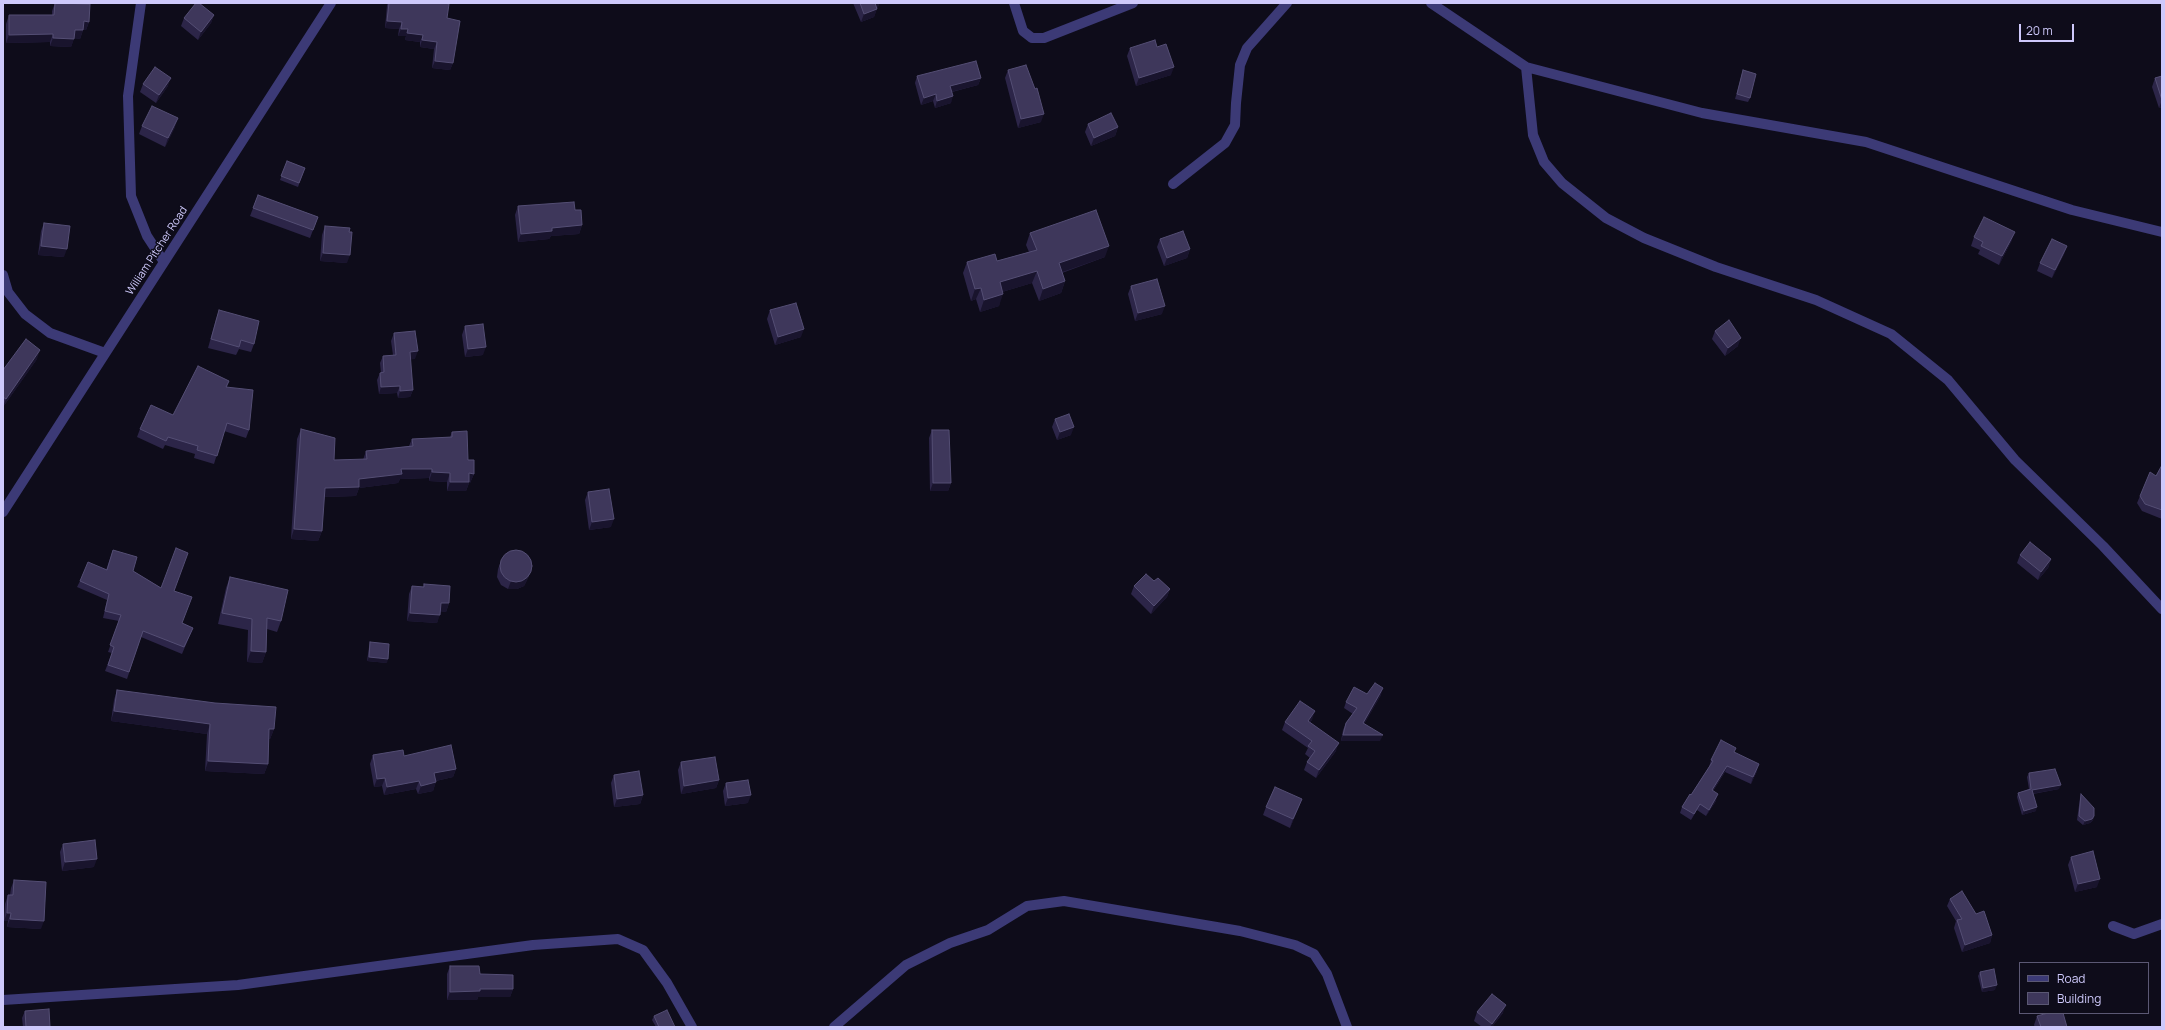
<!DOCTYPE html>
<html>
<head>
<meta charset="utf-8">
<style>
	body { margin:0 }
	#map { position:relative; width:2165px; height:1030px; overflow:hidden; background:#0e0c1a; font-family:Manrope,sans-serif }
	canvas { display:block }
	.frame { position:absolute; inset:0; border:4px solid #cec9fb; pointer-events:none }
	.legend { position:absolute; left:2019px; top:962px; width:130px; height:52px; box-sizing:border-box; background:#0e0c1a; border:1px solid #5b5874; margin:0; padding:5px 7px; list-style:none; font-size:12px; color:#cec9fb }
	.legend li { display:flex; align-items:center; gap:8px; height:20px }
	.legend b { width:20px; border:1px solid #5b5874 }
	.scale { position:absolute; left:2019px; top:24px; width:55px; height:18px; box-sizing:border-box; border:2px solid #cec9fb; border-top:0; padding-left:5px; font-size:12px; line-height:14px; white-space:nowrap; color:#cec9fb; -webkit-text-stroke:3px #0e0c1a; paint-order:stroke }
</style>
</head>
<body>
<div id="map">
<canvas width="2165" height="1030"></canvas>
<div class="frame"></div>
<ul class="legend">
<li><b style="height:5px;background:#3c3a76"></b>Road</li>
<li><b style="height:11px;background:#3e375b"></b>Building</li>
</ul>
<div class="scale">20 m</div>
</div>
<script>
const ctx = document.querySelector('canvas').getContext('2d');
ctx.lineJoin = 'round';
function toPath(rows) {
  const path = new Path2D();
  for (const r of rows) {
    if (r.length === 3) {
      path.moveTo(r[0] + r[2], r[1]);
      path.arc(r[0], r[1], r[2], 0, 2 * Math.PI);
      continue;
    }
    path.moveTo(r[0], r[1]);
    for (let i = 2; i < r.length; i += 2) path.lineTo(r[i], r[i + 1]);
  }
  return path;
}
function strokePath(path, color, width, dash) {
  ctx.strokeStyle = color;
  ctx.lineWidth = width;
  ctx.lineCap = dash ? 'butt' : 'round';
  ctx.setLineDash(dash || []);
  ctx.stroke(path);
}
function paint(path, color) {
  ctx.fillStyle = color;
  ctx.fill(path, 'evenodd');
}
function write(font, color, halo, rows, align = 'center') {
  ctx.font = font + ' Manrope,sans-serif';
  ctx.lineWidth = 3;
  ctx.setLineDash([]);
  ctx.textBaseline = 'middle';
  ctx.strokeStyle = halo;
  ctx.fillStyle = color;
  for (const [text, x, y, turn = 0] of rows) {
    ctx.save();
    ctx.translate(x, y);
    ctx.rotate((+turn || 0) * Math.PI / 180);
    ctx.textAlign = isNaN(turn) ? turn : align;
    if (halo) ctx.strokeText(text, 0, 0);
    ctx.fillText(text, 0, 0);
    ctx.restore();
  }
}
strokePath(toPath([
	[141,3,128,96,131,196,147,236,164,262],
	[1014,3,1023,31,1032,38,1044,38,1133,3],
	[1431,3,1526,67,1702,113,1866,142,2072,210,2162,232],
	[1526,67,1533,135,1544,162,1562,183,1606,218,1644,238,1716,267,1816,300,1891,334,1948,380,2015,460,2103,546,2162,609],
	[1173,184,1225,143,1235,125,1236,103,1240,65,1247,48,1287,3],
	[3,275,8,292,25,314,50,333,105,353],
	[3,512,331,3],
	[2113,926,2134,934,2162,924],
	[3,1000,238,985,533,945,618,939,643,950,667,983,692,1027],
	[834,1027,906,965,950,943,988,930,1027,906,1064,901,1240,931,1295,945,1314,954,1327,974,1347,1027]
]), '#3c3a76', 10);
paint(toPath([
	[55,3,89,22,86,30,83,30,80,39,74,38,71,47,50,46,50,42,6,43,6,24,9,15,52,15,52,11],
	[388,3,427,3,447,18,453,63,450,70,432,68,434,49,420,47,420,42,405,40,406,36,398,36,399,29,385,28,387,5],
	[853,3,879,3,878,7,877,8,874,17,861,22],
	[214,15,211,23,198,40,181,26,184,18],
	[1157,47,1171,75,1136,86,1127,56,1130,48],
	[1008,70,1041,122,1018,128,1005,78],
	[1743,70,1750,98,1748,102,1735,99],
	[917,76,981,78,978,85,952,92,951,103,935,108,933,101,921,105,915,83],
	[2162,76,2162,107,2159,108,2152,87,2155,78],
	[143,84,168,86,156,103,140,92],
	[1088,124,1118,127,1115,136,1091,146,1085,132],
	[142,126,175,127,165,147,139,134],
	[287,161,305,168,298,187,280,180],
	[258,195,318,217,310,238,250,216],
	[518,206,575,210,582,225,579,234,551,236,549,239,518,242,515,215],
	[44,223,64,257,38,255,41,231],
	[325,226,347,263,320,261,322,235],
	[1030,233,1105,257,1062,273,1065,281,1061,293,1039,301,1032,283,1002,292,999,306,980,312,976,299,971,301,963,273,967,262,997,261,1029,252,1026,245],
	[1974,237,2012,240,1999,265,1978,254,1980,250,1971,246],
	[1160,239,1190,249,1187,258,1164,266,1157,247],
	[2067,246,2064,254,2052,278,2037,271,2040,263],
	[1131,286,1162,314,1135,321,1128,294],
	[219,310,254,344,251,352,239,349,236,355,208,348,216,319],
	[770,310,801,337,775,345,767,319],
	[465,326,483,355,465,357,462,335],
	[1715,331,1738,346,1725,356,1712,339],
	[394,333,415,359,410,359,413,390,410,397,398,398,397,393,379,394,377,380,380,373,381,373,380,363,383,356,393,355,391,341],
	[37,359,3,407,3,370],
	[229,381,227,387,249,430,246,438,224,431,214,464,194,458,195,454,165,445,163,449,137,437,140,429,173,415],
	[1055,419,1071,435,1057,440,1052,427],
	[301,429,334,460,363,460,366,451,409,446,412,439,450,437,452,432,468,460,474,474,470,483,469,483,466,491,447,491,447,482,429,481,429,478,400,479,398,483,359,488,356,496,324,497,322,531,318,541,291,539,297,439],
	[932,430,951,483,948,491,930,491,929,438],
	[2162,465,2162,519,2142,511,2137,503,2140,496,2156,476],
	[588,492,611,527,589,530,585,500],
	[113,550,133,571,161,588,174,591,182,623,193,628,182,654,141,637,127,679,105,671,112,653,108,652,119,621,103,618,107,600,77,587,80,581,106,570],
	[2020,555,2051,559,2048,568,2038,580,2017,563],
	[501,561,531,570,528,578,524,586,517,589,508,589,501,585,497,577,498,569],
	[230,577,281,621,277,632,267,629,266,652,262,663,247,662,248,630,218,624,226,588],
	[1154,581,1170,589,1167,597,1151,614,1131,594,1134,586],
	[424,584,449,603,446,612,440,611,437,623,407,621,409,594,412,586,423,587],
	[370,642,387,663,367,661,369,647],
	[117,690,274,729,270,739,269,739,268,764,264,774,205,771,207,734,111,721,114,700],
	[1381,695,1364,724,1380,741,1341,741,1343,730,1346,723,1353,714,1344,708,1346,702],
	[1312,720,1310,722,1336,751,1316,778,1304,770,1307,762,1310,758,1305,754,1308,748,1282,730,1285,722],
	[1734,752,1757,771,1751,784,1725,772,1713,791,1716,801,1706,816,1697,810,1691,820,1680,813,1682,807,1691,795,1709,767,1711,760],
	[373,755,404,756,456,769,453,777,436,781,433,791,418,794,416,789,384,795,382,786,374,787,370,764],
	[681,762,719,780,716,788,681,794,678,770],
	[2029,773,2059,789,2033,794,2036,811,2022,815,2017,797,2018,793,2029,789,2027,777],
	[614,775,643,795,640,804,614,807,611,783],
	[726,783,748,803,725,806,723,791],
	[2081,794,2094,816,2093,820,2090,823,2083,825,2077,820,2080,798],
	[1302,799,1290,828,1263,815,1266,807],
	[63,844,94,867,62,871,60,852],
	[2071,857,2097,887,2075,892,2068,865],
	[14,880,41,929,7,927,8,921,4,921,5,904,8,895,10,895,11,888],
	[1950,899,1976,914,1992,935,1990,943,1962,952,1954,928,1956,921,1947,906],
	[450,966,480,974,513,989,510,997,478,997,477,1000,447,1000,447,974],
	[1980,972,1995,990,1982,992,1978,976],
	[25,1011,50,1027,23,1027,22,1018],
	[1477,1012,1503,1013,1492,1027,1482,1027,1474,1021],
	[654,1016,675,1027,656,1027,652,1020],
	[2037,1016,2067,1027,2035,1027,2034,1025]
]), '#2c2548');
paint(toPath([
	[874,3,879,3,878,7,872,10],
	[877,9,874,17,861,22,864,14],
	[214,15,211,23,198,40,201,32],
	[84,21,89,22,86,30,81,30],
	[387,21,402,22,399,29,385,28],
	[401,29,408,29,406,36,398,36],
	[75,30,83,30,80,39,72,38],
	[407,33,423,35,420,42,405,40],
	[53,34,50,42,6,43,9,35],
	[53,38,74,39,71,47,50,46],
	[422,40,437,42,434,49,420,47],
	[435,61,453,63,450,70,432,68],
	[1174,67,1171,75,1136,86,1139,78],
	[171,78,168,86,156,103,159,95],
	[981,78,978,85,947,93,950,86],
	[936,94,933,101,921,105,924,98],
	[953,96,951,103,935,108,937,101],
	[2162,100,2162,107,2159,108],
	[1044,114,1041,122,1018,128,1021,119],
	[178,118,175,127,165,147,168,138],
	[1118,127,1115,136,1091,146,1094,138],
	[582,225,579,234,551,236,549,239,518,242,521,234,552,228],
	[2015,232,2012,240,1999,265,2002,256],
	[41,246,67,249,64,257,38,255],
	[1109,246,1105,257,1054,275,1059,263],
	[2067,246,2064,254,2052,278,2055,270],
	[1190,249,1187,258,1164,266,1167,258],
	[323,253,350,255,347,263,320,261],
	[1037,271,1032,283,995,294,1000,282],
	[1065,281,1061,293,1039,301,1043,289],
	[981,288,976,299,971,301,975,289],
	[1003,294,999,306,980,312,984,300],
	[1165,306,1162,314,1135,321,1138,313],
	[804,329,801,337,775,345,778,337],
	[1741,338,1738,346,1725,356,1728,348],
	[486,347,483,355,465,357,468,349],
	[40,350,37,359,3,407,6,399],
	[418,351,415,359,407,360,410,352],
	[400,386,397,393,379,394,381,387],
	[413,390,410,397,398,398,400,391],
	[1074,427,1071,435,1057,440,1060,432],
	[401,469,432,469,429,478,400,479,398,483,359,488,356,496,321,497,325,488,359,479],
	[432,472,450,473,447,482,429,481],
	[469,473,474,474,470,483,469,483,466,491,447,491,450,482],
	[933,483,951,483,948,491,930,491],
	[614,519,611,527,589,530,592,522],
	[294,529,322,531,318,541,291,539],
	[2051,559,2048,568,2038,580,2041,572],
	[531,570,528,578,524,586,517,589,508,589,511,581],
	[1170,589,1167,597,1151,614,1154,606],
	[441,603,449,603,446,612,438,611],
	[410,613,440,615,437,623,407,621],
	[251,651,266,652,262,663,247,662],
	[369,657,388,659,387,663,367,661],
	[1383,688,1381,695,1361,730,1363,723],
	[114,711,210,724,207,734,111,721],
	[1315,711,1312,720,1305,729,1308,721],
	[269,729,274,729,270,739,266,738],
	[1343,735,1383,735,1380,741,1341,741],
	[1339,743,1336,751,1316,778,1319,770],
	[208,761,268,764,264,774,205,771],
	[1759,764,1757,771,1751,784,1753,777],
	[1727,766,1725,772,1709,796,1712,790],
	[456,769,453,777,431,782,434,773],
	[385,778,382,786,374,787,377,779],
	[719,780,716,788,681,794,684,786],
	[419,781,416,789,384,795,387,787],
	[436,782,433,791,418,794,421,786],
	[2061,785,2059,789,2031,794,2032,790],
	[1718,794,1716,801,1706,816,1709,810],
	[643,795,640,804,614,807,617,799],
	[751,795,748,803,725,806,728,798],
	[1302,799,1299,807,1290,828,1293,819],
	[2037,807,2036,811,2022,815,2024,811],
	[2094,816,2093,820,2090,823,2083,825,2085,821],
	[97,859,94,867,62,871,65,862],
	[2100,879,2097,887,2075,892,2078,884],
	[7,913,11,913,8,921,4,921],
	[10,919,44,921,41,929,7,927],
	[1992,935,1990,943,1962,952,1965,945],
	[1997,985,1995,990,1982,992,1983,988],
	[480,989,513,989,510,997,478,997,477,1000,447,1000,450,992],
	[1506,1005,1503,1013,1492,1027,1490,1027,1492,1024]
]), '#19142d');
const building = toPath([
	[55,3,90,4,89,22,84,21,83,30,75,30,74,39,53,38,53,34,9,35,9,15,54,15,55,3],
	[196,3,199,3,214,15,201,32,184,18,196,3],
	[389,3,444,3,449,4,447,18,460,21,453,63,435,61,437,42,422,40,423,35,407,33,408,29,401,29,402,22,387,21,389,3],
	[860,3,875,3,877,9,864,14,860,3],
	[1155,40,1157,47,1166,44,1174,67,1139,78,1130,48,1155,40],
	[976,61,981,78,950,86,953,96,937,101,936,94,924,98,917,76,976,61],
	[1026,65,1035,89,1037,88,1044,114,1021,119,1008,70,1026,65],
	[155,67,171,78,159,95,143,84,155,67],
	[1743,70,1756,74,1750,98,1737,94,1743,70],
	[2162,76,2162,100,2155,78,2162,76],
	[152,106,178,118,168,138,142,126,152,106],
	[1111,113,1118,127,1094,138,1088,124,1111,113],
	[287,161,305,168,299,183,281,176,287,161],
	[258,195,318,217,313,230,253,208,258,195],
	[574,202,575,210,581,210,582,225,552,228,552,231,521,234,518,206,574,202],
	[1096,210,1109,246,1059,263,1065,281,1043,289,1037,271,1000,282,1003,294,984,300,981,288,975,289,967,262,995,254,997,261,1037,250,1030,233,1096,210],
	[1984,217,2015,232,2002,256,1981,246,1983,242,1974,237,1984,217],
	[44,223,70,226,67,249,41,246,44,223],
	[325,226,350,228,349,232,352,232,350,255,323,253,325,226],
	[1183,231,1190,249,1167,258,1160,239,1183,231],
	[2052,239,2067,246,2055,270,2040,263,2052,239],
	[1157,279,1165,306,1138,313,1131,286,1157,279],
	[796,303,804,329,778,337,770,310,796,303],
	[219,310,259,321,254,344,241,340,239,347,211,339,219,310],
	[1729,320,1741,338,1728,348,1715,331,1729,320],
	[483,324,486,347,468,349,465,326,483,324],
	[415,331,418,351,410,352,413,390,400,391,400,386,381,387,380,373,384,372,383,356,396,355,394,333,415,331],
	[26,339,40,350,6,399,3,397,3,370,26,339],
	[198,366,229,381,226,387,253,390,249,430,227,423,217,456,197,450,198,446,168,437,166,441,140,429,151,405,173,415,198,366],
	[1069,414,1074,427,1060,432,1055,419,1069,414],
	[301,429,335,438,334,460,367,459,366,451,413,446,412,439,452,437,452,432,467,431,468,460,474,460,474,474,469,473,469,482,450,482,450,473,432,472,432,469,401,469,402,474,359,479,359,487,325,488,322,531,294,529,301,429],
	[932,430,949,430,951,483,933,483,932,430],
	[2162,465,2162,510,2145,504,2140,496,2150,472,2156,476,2162,465],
	[609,489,614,519,592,522,588,492,609,489],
	[2030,542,2051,559,2041,572,2020,555,2030,542],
	[176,548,188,553,174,591,192,597,182,623,193,628,184,647,143,631,129,672,108,665,114,647,110,645,121,615,105,611,109,594,80,581,88,562,107,570,113,550,137,557,133,571,161,588,176,548],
	[516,566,16],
	[1146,574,1154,581,1158,578,1170,589,1154,606,1134,586,1146,574],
	[230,577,288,590,281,621,267,618,266,652,251,651,252,619,222,613,230,577],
	[424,584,450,586,449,603,441,603,440,615,410,613,412,586,424,587,424,584],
	[370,642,389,644,388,659,369,657,370,642],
	[1375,683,1383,688,1363,723,1383,735,1343,735,1346,723,1357,708,1346,702,1354,687,1367,694,1375,683],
	[117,690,215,703,276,707,274,729,269,729,268,764,208,761,210,724,114,711,117,690],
	[1300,701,1315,711,1308,721,1339,743,1319,770,1307,762,1315,751,1308,746,1312,741,1285,722,1300,701],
	[1721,740,1736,748,1734,752,1759,764,1753,777,1727,766,1712,790,1718,794,1709,810,1700,804,1694,814,1682,807,1690,794,1691,795,1713,761,1711,760,1721,740],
	[451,745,456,769,434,773,436,782,421,786,419,781,387,787,385,778,377,779,373,755,403,750,404,756,451,745],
	[715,757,719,780,684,786,681,762,715,757],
	[2055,769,2061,785,2032,790,2037,807,2024,811,2018,793,2031,789,2029,773,2055,769],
	[639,771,643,795,617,799,614,775,639,771],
	[748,780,751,795,728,798,726,783,748,780],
	[1275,787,1302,799,1293,819,1266,807,1275,787],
	[2081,794,2094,808,2094,816,2092,819,2085,821,2079,816,2081,794],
	[95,840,97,859,65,862,63,844,95,840],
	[2093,851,2100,879,2078,884,2071,857,2093,851],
	[14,880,46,882,44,921,10,919,11,913,7,913,8,895,13,895,14,880],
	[1962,891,1976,914,1984,911,1992,935,1965,945,1957,920,1962,919,1950,899,1962,891],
	[450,966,479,966,480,974,513,975,513,989,480,989,480,991,450,992,450,966],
	[1994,969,1997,985,1983,988,1980,972,1994,969],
	[1492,994,1506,1005,1492,1024,1477,1012,1492,994],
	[49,1009,50,1027,26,1027,25,1011,49,1009],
	[667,1010,675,1027,659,1027,654,1016,667,1010],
	[2048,1013,2063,1013,2067,1027,2041,1027,2037,1016,2048,1013]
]);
paint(building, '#3e375b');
strokePath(building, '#544e74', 1);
write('11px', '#cec9fb', '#0e0c1a', [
	["William Pitcher Road",157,251,-57]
]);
</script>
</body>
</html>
